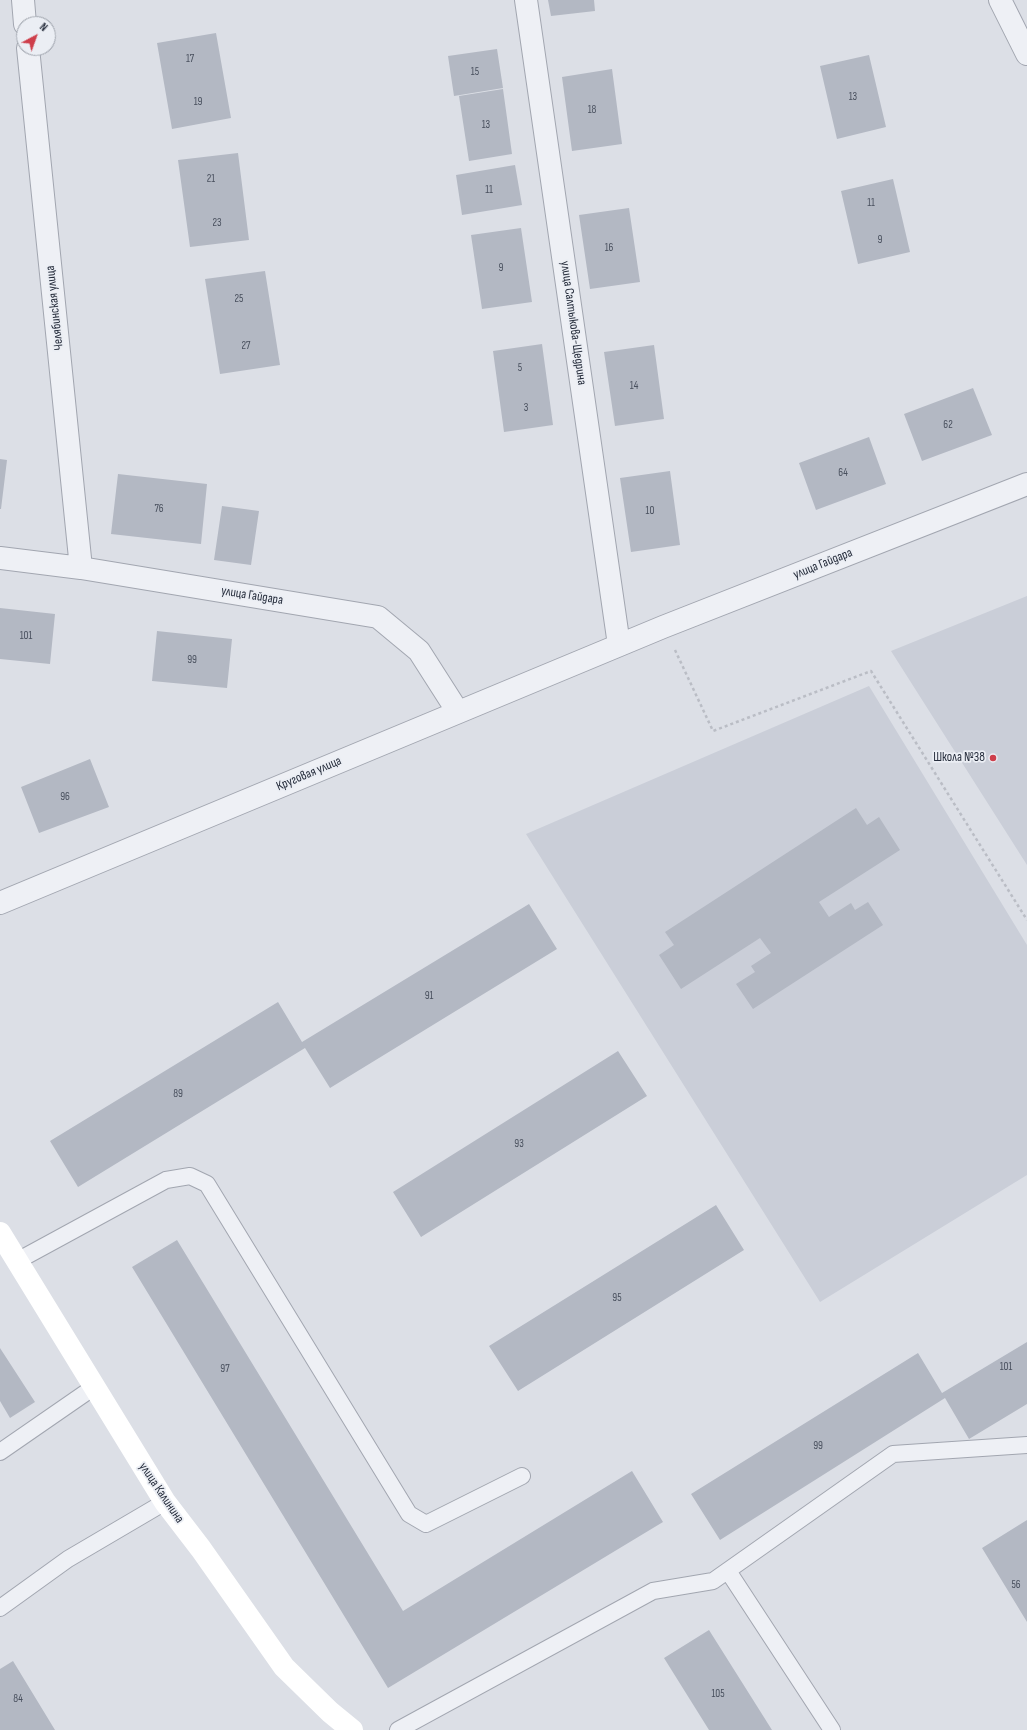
<!DOCTYPE html>
<html>
<head>
<meta charset="utf-8">
<style>
	body { margin:0 }
	#map { position:relative; width:1027px; height:1730px; overflow:hidden; background:#dcdfe6; font-family:"Sofia Sans Condensed",sans-serif }
	canvas { display:block }
	.north { position:absolute; left:16px; top:16px; width:40px; height:40px; box-sizing:border-box; background:#ebeef4; border:1px solid #9ca1aa; border-radius:50%; rotate:41deg; font-size:11px; font-weight:700; line-height:16px; text-align:center; color:#262d3c }
	.north::after { content:''; display:block; margin:auto; width:14px; height:18px; background:#ce3e4b; clip-path:polygon(50% 0,100% 100%,50% 72%,0 100%) }
</style>
</head>
<body>
<div id="map">
<canvas width="1027" height="1730"></canvas>
<div class="north">N</div>
</div>
<script>
const ctx = document.querySelector('canvas').getContext('2d');
ctx.lineJoin = 'round';
function paint(path, color) {
  ctx.fillStyle = color;
  ctx.fill(path, 'evenodd');
}
function toPath(rows) {
  const path = new Path2D();
  for (const r of rows) {
    path.moveTo(r[0], r[1]);
    for (let i = 2; i < r.length; i += 2) path.lineTo(r[i], r[i + 1]);
  }
  return path;
}
function strokePath(path, color, width, dash) {
  ctx.strokeStyle = color;
  ctx.lineWidth = width;
  ctx.lineCap = dash ? 'butt' : 'round';
  ctx.setLineDash(dash || []);
  ctx.stroke(path);
}
function write(font, color, halo, rows, align = 'center') {
  ctx.font = font + ' "Sofia Sans Condensed",sans-serif';
  ctx.lineWidth = 3.5;
  ctx.setLineDash([]);
  ctx.textBaseline = 'middle';
  ctx.strokeStyle = halo;
  ctx.fillStyle = color;
  for (const [text, x, y, turn = 0] of rows) {
    ctx.save();
    ctx.translate(x, y);
    ctx.rotate((+turn || 0) * Math.PI / 180);
    ctx.textAlign = isNaN(turn) ? turn : align;
    if (halo) ctx.strokeText(text, 0, 0);
    ctx.fillText(text, 0, 0);
    ctx.restore();
  }
}
paint(toPath([
	[1027,596,1027,865,891,651],
	[869,686,1027,945,1027,1175,820,1302,526,834]
]), '#caced8');
paint(toPath([
	[548,0,594,0,595,11,551,16],
	[216,33,231,118,172,129,157,43],
	[497,49,503,88,454,96,448,56],
	[869,55,886,127,837,139,820,66],
	[612,69,622,144,572,151,562,77],
	[503,89,512,154,469,161,459,96],
	[238,153,249,240,190,247,178,160],
	[515,165,522,205,462,215,456,175],
	[893,179,910,252,858,264,841,191],
	[629,208,640,282,590,289,579,215],
	[521,228,532,302,482,309,471,235],
	[265,271,280,365,220,374,205,279],
	[542,344,553,425,504,432,493,351],
	[654,345,664,419,615,426,604,352],
	[973,388,992,435,922,461,904,414],
	[869,437,886,484,816,510,799,463],
	[0,459,7,460,1,509,0,509],
	[670,471,680,545,631,552,620,478],
	[118,474,207,484,201,544,111,534],
	[222,506,259,511,251,565,214,560],
	[0,608,55,614,50,664,0,659],
	[157,631,232,639,227,688,152,681],
	[90,759,109,807,39,833,21,787],
	[856,808,867,825,879,817,900,850,819,902,829,917,851,903,855,910,868,902,883,925,753,1009,736,984,755,972,751,966,771,953,760,938,681,989,659,955,674,945,665,932],
	[529,904,557,949,330,1088,305,1048,78,1187,50,1141,278,1002,302,1042],
	[618,1051,647,1096,421,1237,393,1192],
	[716,1205,744,1250,518,1391,489,1346],
	[177,1240,403,1611,632,1471,663,1522,388,1688,132,1267],
	[1027,1342,1027,1404,969,1439,945,1398,720,1540,691,1494,918,1353,942,1393],
	[0,1348,35,1402,10,1418,0,1401],
	[1027,1520,1027,1622,982,1548],
	[709,1630,772,1730,709,1730,664,1658],
	[13,1661,55,1730,0,1730,0,1669]
]), '#b3b8c3');
const lane = toPath([
	[17,1261,166,1180,190,1176,207,1184,409,1514,426,1524,522,1476],
	[0,1452,94,1387],
	[728,1571,832,1730],
	[0,1608,68,1559,165,1502],
	[398,1730,653,1591,713,1581,893,1454,1027,1445]
]);
const street = toPath([
	[23,0,25,24],
	[526,0,619,645],
	[1000,0,1027,54],
	[28,48,81,568],
	[0,558,81,568,378,617,419,651,458,712],
	[0,903,663,627,1027,484]
]);
strokePath(lane, '#a2a6b0', 18);
strokePath(street, '#a2a6b0', 24);
strokePath(toPath([
	[675,650,713,731,871,671,1027,920]
]), '#babdc5', 2.5, [3, 3]);
strokePath(lane, '#eef0f5', 16);
strokePath(street, '#eef0f5', 22);
strokePath(toPath([
	[0,1233,165,1502,201,1549,284,1667,330,1712,352,1730]
]), '#fff', 22);
for (const [x, y, r, color] of [
	[993,758,4,"#ce3e4b"]
]) {
  const dot = new Path2D();
  dot.arc(x, y, r, 0, 2 * Math.PI);
  ctx.fillStyle = color;
  ctx.fill(dot);
  strokePath(dot, '#ebeef4', 1.5);
}
write('11px', '#49505e', null, [
	["17",190,59],
	["15",475,72],
	["13",853,97],
	["19",198,102],
	["18",592,110],
	["13",486,125],
	["21",211,179],
	["11",489,190],
	["11",871,203],
	["23",217,223],
	["9",880,240],
	["16",609,248],
	["9",501,268],
	["25",239,299],
	["27",246,346],
	["5",520,368],
	["14",634,386],
	["3",526,408],
	["62",948,425],
	["64",843,473],
	["76",159,509],
	["10",650,511],
	["101",26,636],
	["99",192,660],
	["96",65,797],
	["91",429,996],
	["89",178,1094],
	["93",519,1144],
	["95",617,1298],
	["101",1006,1367],
	["97",225,1369],
	["99",818,1446],
	["56",1016,1585],
	["105",718,1694],
	["84",18,1699]
]);
write('13px', '#262d3c', '#ebeef4', [
	["Челябинская улица",55,308,-96],
	["улица Салтыкова-Щедрина",573,323,82],
	["улица Гайдара",823,564,-22],
	["улица Гайдара",252,596,9],
	["Круговая улица",309,774,-23],
	["улица Калинина",161,1493,56]
]);
write('13px', '#262d3c', '#ebeef4', [
	["Школа №38",985,758]
], 'right');
</script>
</body>
</html>
